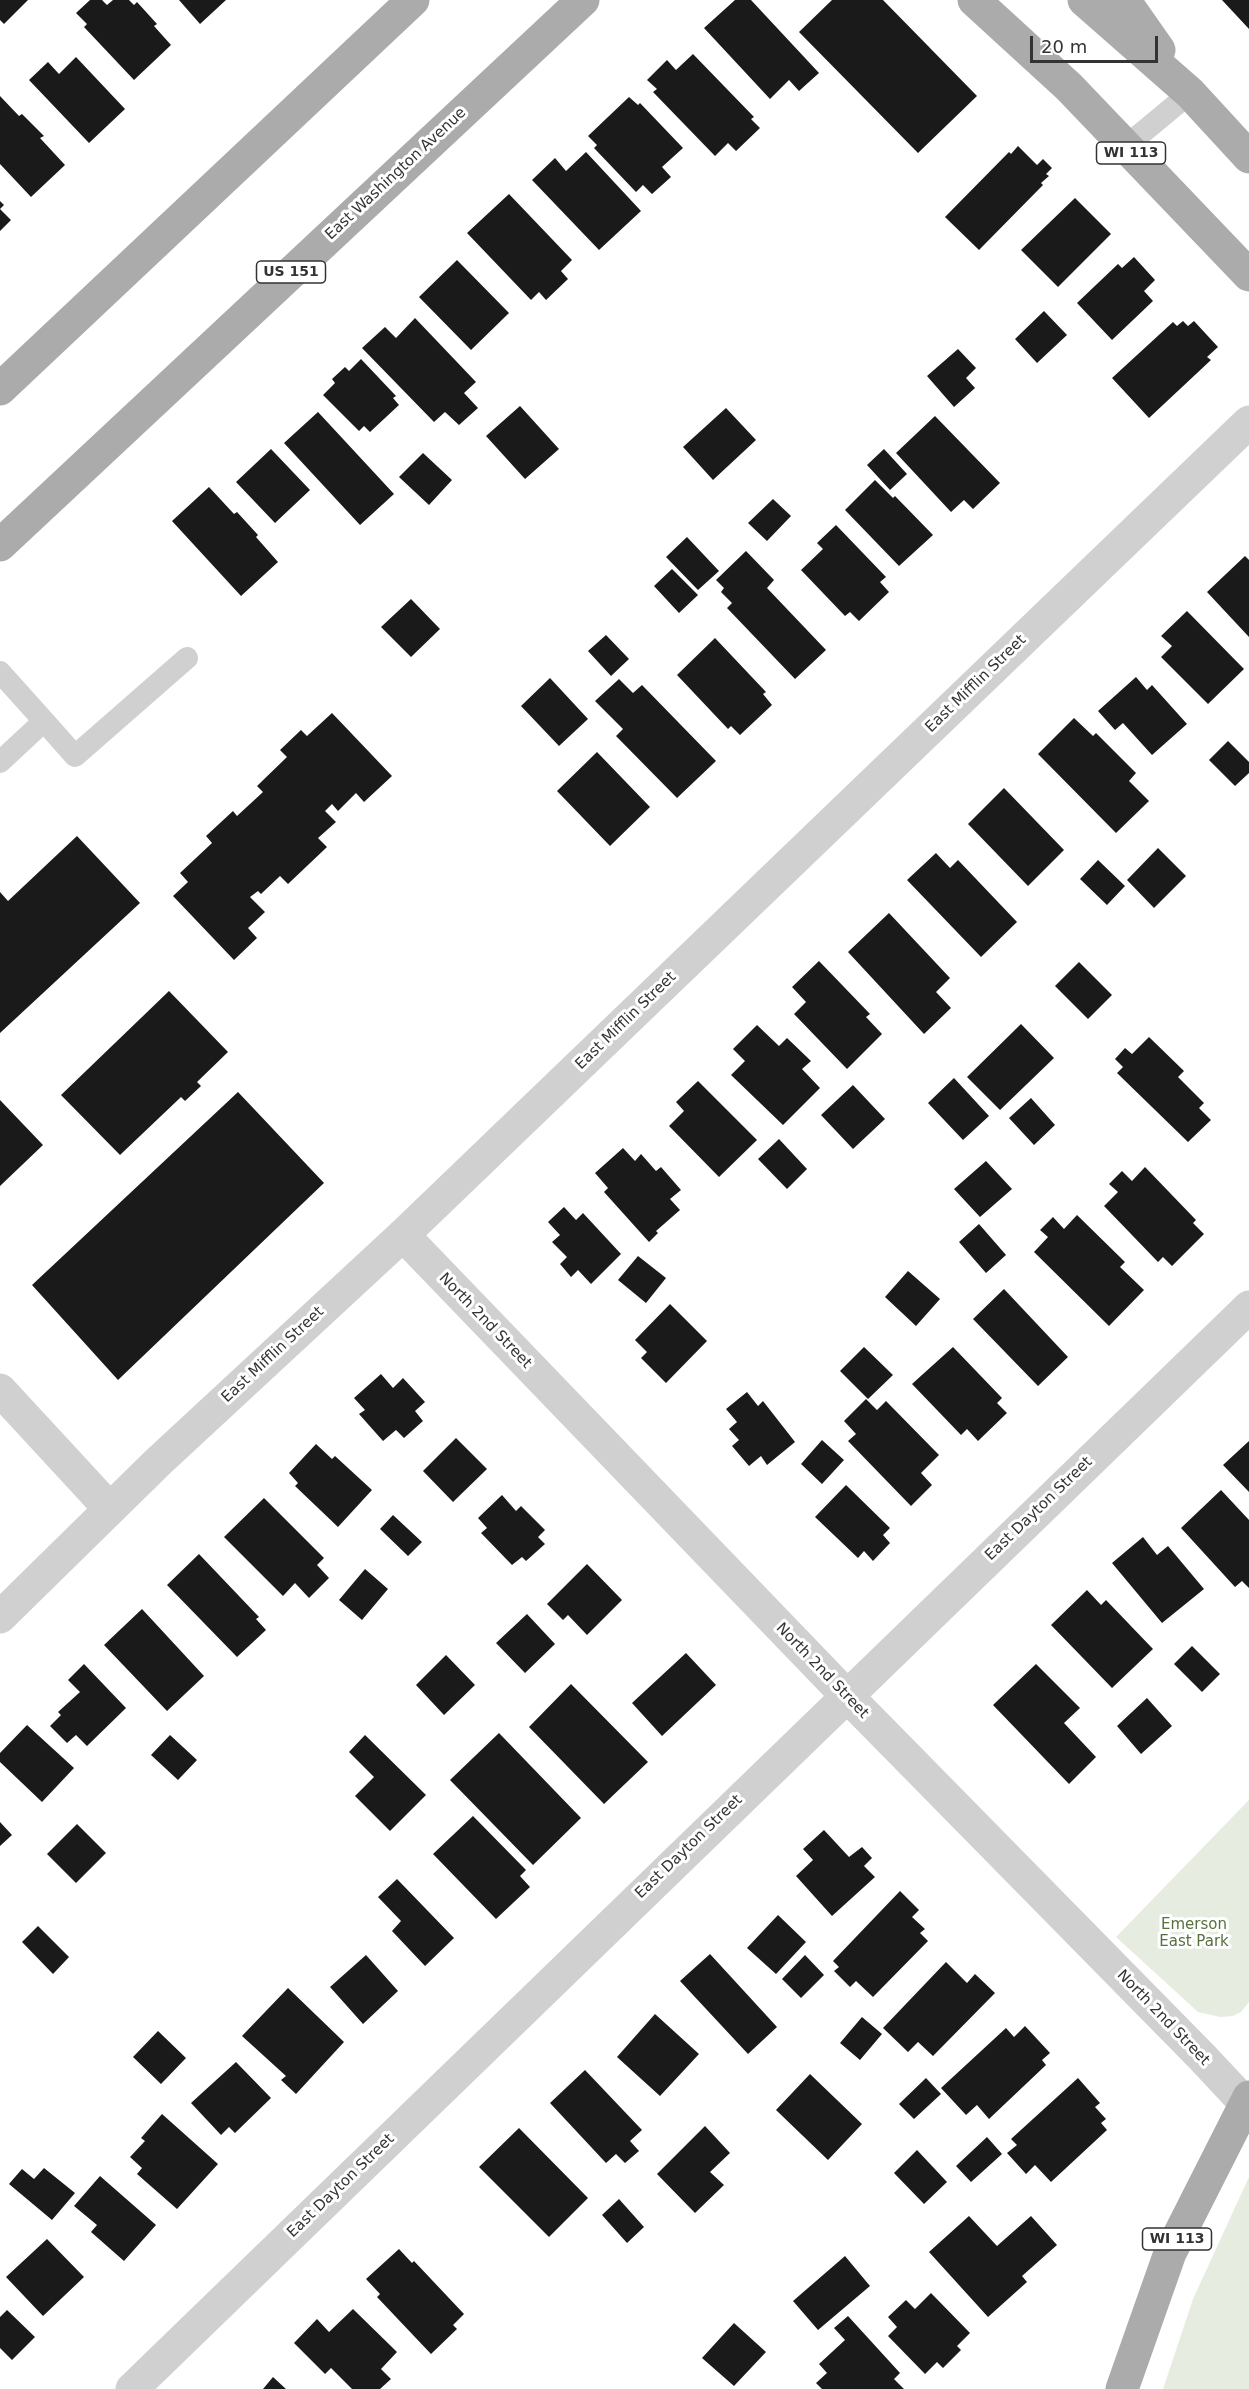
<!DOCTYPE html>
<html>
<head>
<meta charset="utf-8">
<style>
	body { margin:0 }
	#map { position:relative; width:1249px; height:2389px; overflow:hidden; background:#fff; font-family:"DejaVu Sans",sans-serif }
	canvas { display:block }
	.scale { position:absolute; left:1030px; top:36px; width:128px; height:27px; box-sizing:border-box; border:3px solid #333; border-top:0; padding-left:8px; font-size:18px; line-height:21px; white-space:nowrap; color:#333; -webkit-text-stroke:4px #fff; paint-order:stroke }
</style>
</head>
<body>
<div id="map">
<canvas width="1249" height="2389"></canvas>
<div class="scale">20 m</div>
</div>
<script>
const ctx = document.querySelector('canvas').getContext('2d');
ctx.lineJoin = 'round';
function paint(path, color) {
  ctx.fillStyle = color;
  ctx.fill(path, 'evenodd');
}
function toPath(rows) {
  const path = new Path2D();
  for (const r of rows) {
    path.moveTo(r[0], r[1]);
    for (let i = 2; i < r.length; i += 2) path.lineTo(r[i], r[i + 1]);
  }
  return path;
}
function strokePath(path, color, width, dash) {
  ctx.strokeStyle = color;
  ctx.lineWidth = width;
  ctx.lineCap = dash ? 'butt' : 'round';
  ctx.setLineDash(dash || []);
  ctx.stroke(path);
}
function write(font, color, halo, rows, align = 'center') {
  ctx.font = font + ' "DejaVu Sans",sans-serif';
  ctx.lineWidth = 6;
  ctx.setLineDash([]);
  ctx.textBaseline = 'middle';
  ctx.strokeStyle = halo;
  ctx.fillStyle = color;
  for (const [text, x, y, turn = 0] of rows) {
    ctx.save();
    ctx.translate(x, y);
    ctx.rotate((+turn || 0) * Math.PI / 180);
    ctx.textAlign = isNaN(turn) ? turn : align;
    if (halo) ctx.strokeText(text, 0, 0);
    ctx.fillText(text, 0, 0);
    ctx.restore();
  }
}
paint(toPath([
	[1249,1800,1249,2002,1241,2012,1233,2016,1220,2017,1198,2012,1116,1937],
	[1249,2177,1249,2389,1163,2389,1193,2299]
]), '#e6ecdf');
paint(toPath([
	[0,0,28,0,4,24,0,20],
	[90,0,102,0,107,5,113,0,129,0,134,5,137,2,157,24,154,26,171,45,134,80,84,27,87,24,76,13],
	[179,0,226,0,200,24],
	[735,0,751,0,819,73,799,91,789,80,770,99,704,28],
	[832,0,883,0,977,96,918,153,799,32],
	[1222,0,1249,0,1249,29],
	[693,54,754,117,751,119,760,128,736,151,728,143,715,156,653,92,657,89,647,80,667,60,676,70],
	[76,57,125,109,89,143,29,80,48,62,59,74],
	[0,96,19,116,22,114,44,136,40,138,65,165,31,197,0,164],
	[629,97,638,105,640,103,683,148,662,167,671,177,652,194,643,185,636,192,594,148,597,145,588,136],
	[1018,146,1037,165,1043,159,1052,168,1046,174,1049,176,1041,183,1043,185,979,250,945,217,1009,152,1011,154],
	[586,152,641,211,599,250,532,180,555,158,566,171],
	[509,194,572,260,561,271,568,279,546,300,539,292,531,300,467,233],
	[1075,198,1111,234,1058,287,1021,250],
	[0,201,4,205,0,209,11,220,0,231],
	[1134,257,1155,280,1144,291,1153,301,1112,340,1077,303,1118,264,1122,268],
	[457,260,509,313,471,350,419,297],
	[1044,311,1067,335,1037,363,1015,339],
	[415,318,476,382,464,393,478,408,459,425,445,412,434,422,362,348,385,327,396,338],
	[1183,321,1188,326,1194,321,1218,347,1207,357,1211,360,1149,418,1112,378,1173,322,1177,326],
	[958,349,976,368,966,378,975,388,954,407,927,376],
	[361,359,396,396,393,398,399,405,370,432,364,426,359,431,323,395,335,383,332,379,345,367,349,371],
	[520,406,559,449,525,479,486,436],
	[726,408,756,440,713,480,683,447],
	[318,412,394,494,360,525,284,443],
	[935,416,1000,483,973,509,964,500,951,512,896,453],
	[271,449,310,490,275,523,236,482],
	[884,449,907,474,890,490,867,465],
	[423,453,452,480,429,505,399,477],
	[875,480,893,498,895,496,933,535,899,566,845,510],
	[209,487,234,514,237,512,258,535,256,537,278,562,241,596,172,521],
	[773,499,791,516,767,541,748,523],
	[836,525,886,577,880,582,889,592,859,621,850,612,845,616,801,570,823,549,817,543],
	[687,537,719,571,698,590,666,557],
	[746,551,774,580,767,588,826,650,795,679,727,608,732,603,721,592,724,588,716,580],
	[1245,556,1249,560,1249,637,1207,592],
	[672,569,698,595,679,613,654,586],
	[411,599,440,629,411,657,381,627],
	[1187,611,1244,669,1208,704,1161,657,1172,646,1161,636],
	[606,635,629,659,611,676,588,651],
	[715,638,766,692,763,694,772,705,740,735,731,726,728,729,677,675],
	[1136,677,1147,690,1152,685,1187,724,1152,755,1123,723,1115,730,1098,711],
	[550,678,588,719,559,746,521,706],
	[619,679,633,693,642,685,716,761,677,798,616,736,623,729,595,701],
	[332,713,392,776,364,802,356,793,338,811,332,804,325,811,336,822,318,838,327,847,288,884,280,876,261,894,258,891,250,897,265,912,248,928,257,938,234,960,173,896,188,882,180,873,212,843,206,836,233,811,237,816,263,792,257,786,287,757,280,750,301,730,307,736],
	[1074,718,1093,736,1096,733,1136,773,1129,781,1149,801,1116,833,1038,754],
	[1228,741,1249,762,1249,773,1235,786,1209,760],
	[597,752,650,807,610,846,557,791],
	[1004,788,1064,850,1028,886,968,824],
	[77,836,140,903,0,1033,0,892,8,901],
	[1158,848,1186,876,1154,908,1127,880],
	[936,853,950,868,958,860,1017,922,981,957,907,880],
	[1098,860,1125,886,1107,905,1080,879],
	[889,913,950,978,936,992,951,1008,924,1034,848,952],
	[819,961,870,1014,866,1017,882,1034,847,1069,794,1014,806,1002,792,987],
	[1079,962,1112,995,1088,1019,1055,986],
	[169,991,228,1052,197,1082,201,1086,185,1101,181,1097,120,1155,61,1095],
	[1021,1024,1054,1058,1000,1110,967,1077],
	[757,1025,779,1046,787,1038,811,1061,802,1069,820,1088,783,1125,731,1075,745,1061,733,1049],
	[1149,1037,1184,1071,1178,1077,1204,1103,1199,1108,1211,1120,1188,1142,1117,1073,1123,1067,1115,1059,1125,1048,1132,1054],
	[954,1078,989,1116,963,1140,928,1103],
	[698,1081,757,1140,719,1177,669,1126,684,1111,676,1102],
	[853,1085,885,1119,853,1149,821,1115],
	[238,1092,324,1183,118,1380,32,1285],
	[1031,1098,1055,1125,1034,1145,1009,1118],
	[0,1100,43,1145,0,1186],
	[779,1139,807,1169,787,1189,758,1159],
	[623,1148,635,1161,641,1154,656,1171,661,1167,681,1190,670,1199,680,1210,656,1231,658,1233,649,1242,604,1192,608,1188,595,1173],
	[986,1161,1012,1189,980,1217,954,1189],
	[1145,1167,1196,1220,1193,1223,1204,1234,1172,1266,1163,1257,1158,1262,1104,1206,1118,1192,1109,1184,1122,1171,1132,1181],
	[564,1207,576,1220,583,1213,621,1254,591,1284,578,1270,571,1277,560,1264,567,1257,552,1242,560,1235,548,1222],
	[1077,1215,1125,1262,1120,1267,1144,1290,1109,1326,1034,1252,1048,1237,1040,1230,1053,1217,1064,1229],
	[979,1224,1006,1255,986,1273,959,1242],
	[638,1256,666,1278,646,1303,618,1280],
	[908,1271,940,1299,916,1326,885,1297],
	[1004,1289,1068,1357,1038,1386,973,1319],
	[670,1304,707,1341,666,1383,641,1358,647,1352,635,1340],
	[864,1347,893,1375,868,1399,840,1371],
	[953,1347,1002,1398,997,1403,1007,1413,978,1441,967,1429,961,1435,912,1384],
	[381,1374,393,1388,403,1378,425,1402,415,1411,423,1421,404,1438,396,1430,383,1441,359,1414,365,1410,354,1398],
	[747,1392,758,1406,763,1401,795,1442,767,1465,761,1456,749,1466,732,1446,739,1440,729,1429,737,1422,726,1409],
	[866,1399,877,1410,886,1401,939,1455,921,1473,932,1485,911,1506,848,1441,856,1434,844,1421],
	[456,1438,487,1469,453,1502,423,1471],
	[822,1440,844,1460,822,1484,801,1464],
	[1249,1441,1249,1492,1223,1465],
	[316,1444,332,1459,335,1456,372,1490,338,1527,295,1486,298,1483,289,1473],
	[846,1485,890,1528,883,1535,890,1543,873,1561,864,1551,858,1558,815,1517],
	[1221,1490,1249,1520,1249,1588,1242,1581,1235,1587,1181,1528],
	[502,1495,516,1511,521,1506,545,1530,538,1537,545,1544,526,1561,522,1557,512,1565,481,1533,487,1528,478,1518],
	[264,1498,324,1558,317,1565,329,1578,309,1598,295,1583,283,1596,224,1537],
	[393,1515,422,1542,408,1556,380,1529],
	[1143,1537,1157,1555,1168,1546,1204,1589,1162,1623,1112,1563],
	[199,1554,259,1617,256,1619,266,1630,237,1657,167,1585],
	[587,1564,622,1600,587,1635,568,1615,563,1620,547,1604],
	[365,1569,388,1589,362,1620,339,1600],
	[1087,1590,1101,1605,1106,1600,1153,1649,1112,1688,1051,1625],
	[142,1609,204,1676,167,1711,104,1645],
	[527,1614,555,1644,525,1673,496,1643],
	[1192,1646,1220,1674,1202,1692,1174,1664],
	[686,1653,716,1685,662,1736,632,1703],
	[446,1655,475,1685,444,1715,416,1685],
	[84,1664,126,1708,87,1746,76,1735,67,1743,50,1726,61,1715,58,1712,80,1692,68,1680],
	[1036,1664,1080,1708,1064,1723,1096,1757,1069,1784,993,1705],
	[571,1684,648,1762,604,1804,529,1727],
	[1147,1698,1172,1726,1141,1754,1117,1726],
	[27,1725,74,1768,42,1802,0,1762,0,1753],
	[499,1733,581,1818,533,1865,450,1780],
	[170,1735,197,1760,178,1780,151,1755],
	[365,1735,426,1795,390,1831,355,1796,374,1777,349,1752],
	[473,1816,526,1870,520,1876,530,1887,496,1919,433,1854],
	[0,1822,12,1835,0,1846],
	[77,1824,106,1853,76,1883,47,1854],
	[824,1830,849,1857,862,1847,872,1858,864,1866,875,1877,832,1916,796,1876,813,1860,803,1849],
	[397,1879,454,1938,425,1966,392,1931,401,1921,378,1897],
	[900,1891,919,1910,912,1917,925,1929,920,1933,928,1941,873,1997,856,1981,850,1987,834,1971,839,1967,833,1961],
	[778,1915,806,1942,776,1974,747,1948],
	[38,1926,69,1957,53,1974,22,1942],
	[710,1954,777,2027,748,2054,680,1981],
	[366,1955,398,1991,363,2024,330,1987],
	[805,1955,824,1975,801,1998,782,1979],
	[946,1962,967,1983,975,1974,995,1993,933,2056,918,2042,908,2052,883,2028],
	[288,1988,344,2042,296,2094,281,2080,286,2076,242,2036],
	[655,2014,699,2054,660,2096,617,2057],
	[862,2017,882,2034,860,2060,840,2043],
	[1025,2026,1050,2053,1042,2060,1046,2065,989,2119,977,2105,966,2115,941,2088,1006,2028,1014,2037],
	[158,2031,186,2058,161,2084,133,2057],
	[236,2062,271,2098,235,2133,229,2127,221,2135,191,2103],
	[585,2070,642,2130,630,2141,639,2151,625,2163,616,2154,606,2163,550,2103],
	[810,2074,862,2124,828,2160,776,2110],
	[926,2078,941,2094,914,2119,899,2104],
	[1078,2078,1100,2103,1095,2107,1106,2119,1101,2123,1107,2130,1051,2182,1035,2165,1026,2174,1007,2153,1017,2145,1011,2139],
	[162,2114,218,2164,177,2209,137,2174,142,2168,130,2157,145,2141,141,2138],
	[705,2126,730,2153,710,2172,724,2185,695,2213,657,2174],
	[519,2128,588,2198,549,2237,479,2167],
	[987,2137,1002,2154,971,2182,956,2166],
	[917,2150,947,2182,924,2204,894,2173],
	[44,2168,75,2193,52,2220,9,2184,22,2169,34,2179],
	[100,2176,156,2225,124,2261,91,2232,97,2225,74,2206],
	[619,2199,644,2227,627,2243,602,2215],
	[969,2216,997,2246,1031,2216,1057,2245,1022,2276,1027,2282,988,2317,929,2252],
	[47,2239,84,2277,43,2316,6,2277],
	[399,2249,412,2263,414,2261,464,2314,453,2325,457,2329,431,2354,377,2297,380,2294,366,2279],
	[845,2256,870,2286,818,2330,793,2301],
	[931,2293,970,2333,957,2346,961,2350,943,2368,937,2362,925,2374,888,2336,897,2327,888,2317,906,2300,915,2309],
	[353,2309,397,2352,381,2369,391,2379,380,2389,352,2389,331,2368,325,2374,294,2343,317,2319,329,2332],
	[7,2310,35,2337,12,2360,0,2348,0,2317],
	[848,2316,900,2373,894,2379,904,2389,822,2389,816,2383,827,2373,819,2364,845,2340,834,2328],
	[734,2323,766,2352,734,2386,702,2358],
	[273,2377,286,2389,263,2389]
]), '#1a1a1a');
strokePath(toPath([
	[1125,147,1190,93],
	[0,672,44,721,0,762],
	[44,721,75,756,187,658]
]), '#d0d0d0', 22);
strokePath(toPath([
	[403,1235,846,1695,1202,2057,1245,2103],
	[0,1390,109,1508],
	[0,1617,158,1462,403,1235,1249,422],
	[132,2389,1249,1307]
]), '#d0d0d0', 33);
strokePath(toPath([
	[974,0,1069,87,1249,275],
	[1084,0,1190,93,1249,157],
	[1124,0,1159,50],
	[0,389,413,0],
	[0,545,583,0],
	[1122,2389,1170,2253,1249,2097]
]), '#ababab', 33);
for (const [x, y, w] of [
	[1131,153,69],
	[291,272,69],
	[1177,2239,69]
]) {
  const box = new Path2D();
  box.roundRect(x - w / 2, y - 11, w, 22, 4.5);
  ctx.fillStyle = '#fff';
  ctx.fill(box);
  strokePath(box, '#333', 1.5);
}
write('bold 14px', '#333', null, [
	["WI 113",1131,153],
	["US 151",291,272],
	["WI 113",1177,2239]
]);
write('15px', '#333', '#fff', [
	["East Washington Avenue",396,174,-43],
	["East Mifflin Street",976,684,-44],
	["East Mifflin Street",626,1021,-44],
	["North 2nd Street",485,1321,46],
	["East Mifflin Street",273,1355,-43],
	["East Dayton Street",1039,1509,-44],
	["North 2nd Street",822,1671,46],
	["East Dayton Street",689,1847,-44],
	["North 2nd Street",1163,2018,46],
	["East Dayton Street",341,2186,-44]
]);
write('15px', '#56703f', '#fff', [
	["Emerson",1194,1925],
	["East Park",1194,1942]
]);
</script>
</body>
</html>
